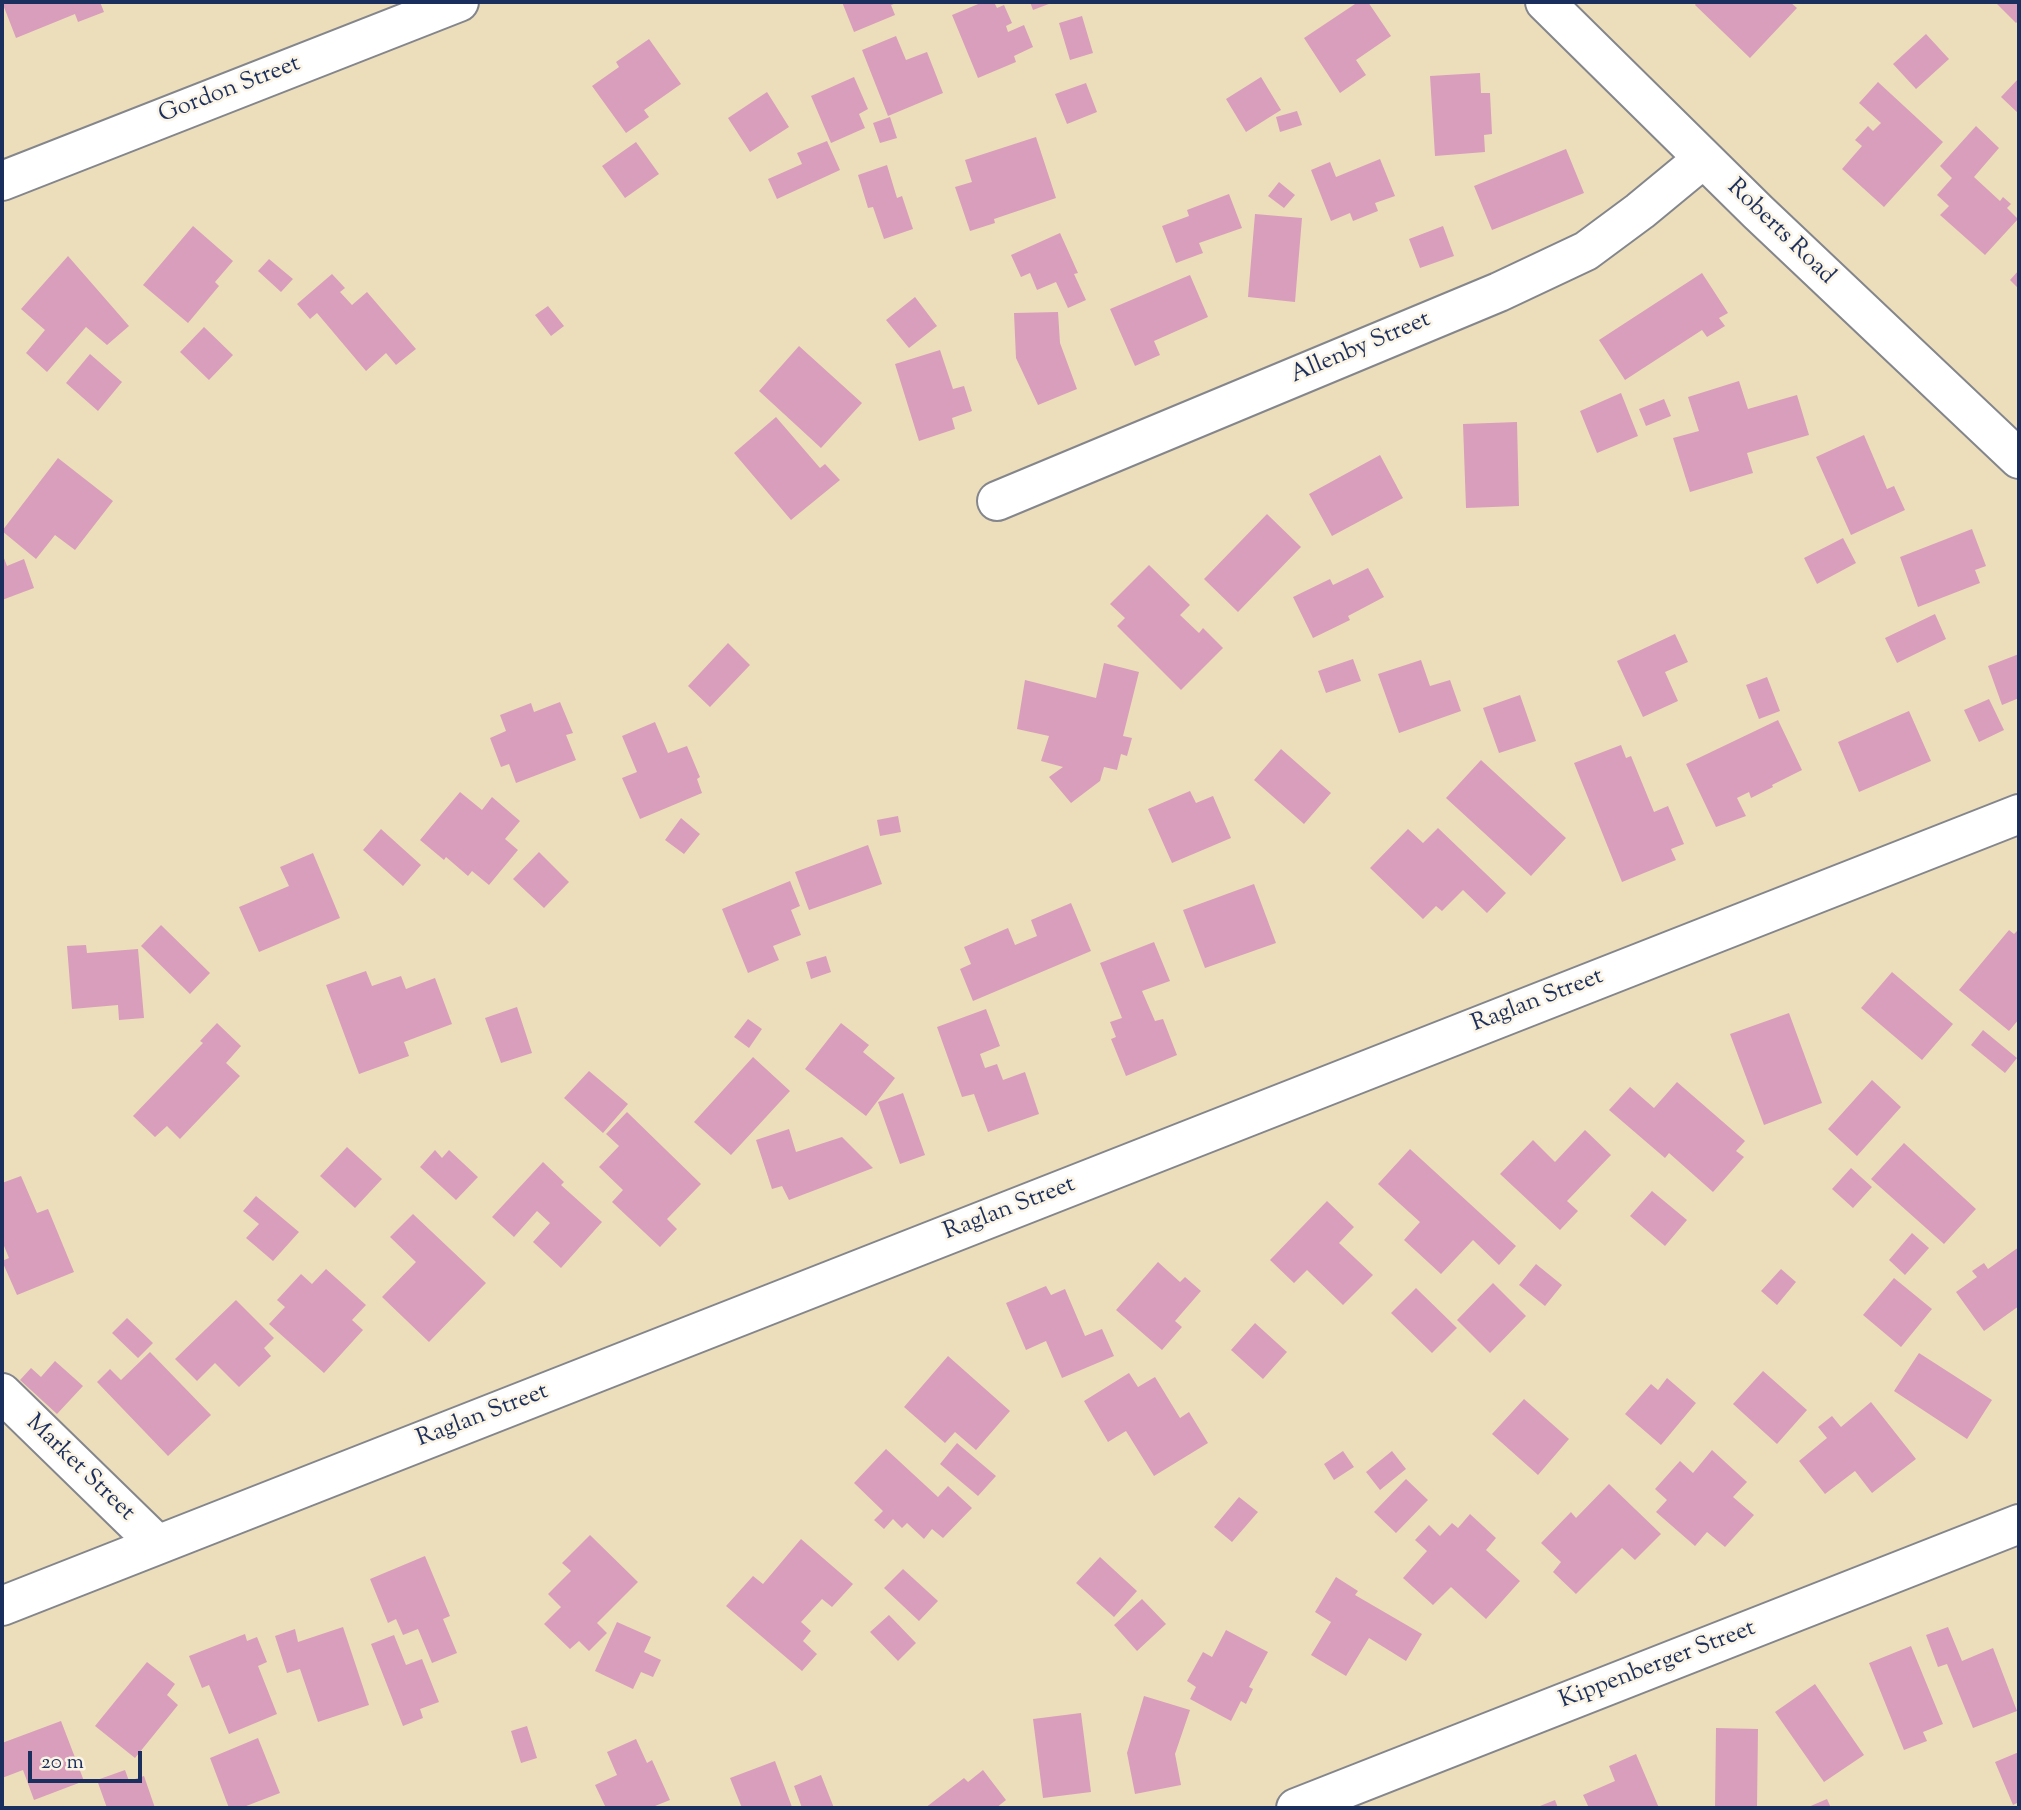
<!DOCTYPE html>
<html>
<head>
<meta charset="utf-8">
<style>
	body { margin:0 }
	#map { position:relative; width:2021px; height:1810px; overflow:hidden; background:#ecdebb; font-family:"Sorts Mill Goudy",serif }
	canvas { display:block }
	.frame { position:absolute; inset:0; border:4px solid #1b2f5e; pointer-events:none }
	.scale { position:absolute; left:28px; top:1751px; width:114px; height:32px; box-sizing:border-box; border:4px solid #1b2f5e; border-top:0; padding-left:9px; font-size:21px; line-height:24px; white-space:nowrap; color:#1b2f5e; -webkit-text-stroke:5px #fcf5e5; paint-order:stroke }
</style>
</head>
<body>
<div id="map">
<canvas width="2021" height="1810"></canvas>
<div class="frame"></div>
<div class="scale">20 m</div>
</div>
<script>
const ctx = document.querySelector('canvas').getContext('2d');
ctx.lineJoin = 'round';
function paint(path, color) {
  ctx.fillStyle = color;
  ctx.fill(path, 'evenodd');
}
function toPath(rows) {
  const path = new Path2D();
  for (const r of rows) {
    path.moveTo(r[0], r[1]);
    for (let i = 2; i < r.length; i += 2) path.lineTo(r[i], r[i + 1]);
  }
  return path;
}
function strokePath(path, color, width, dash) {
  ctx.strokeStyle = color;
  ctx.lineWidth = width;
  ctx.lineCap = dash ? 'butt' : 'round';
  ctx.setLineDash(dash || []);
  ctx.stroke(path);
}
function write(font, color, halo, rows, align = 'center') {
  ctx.font = font + ' "Sorts Mill Goudy",serif';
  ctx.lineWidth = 5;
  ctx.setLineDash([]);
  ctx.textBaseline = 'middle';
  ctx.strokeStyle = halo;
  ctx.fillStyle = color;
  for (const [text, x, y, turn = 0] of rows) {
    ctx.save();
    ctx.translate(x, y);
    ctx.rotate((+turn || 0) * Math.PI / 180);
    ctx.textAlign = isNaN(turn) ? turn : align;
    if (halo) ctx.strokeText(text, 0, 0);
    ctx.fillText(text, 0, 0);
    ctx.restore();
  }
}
paint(toPath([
	[2,2,100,2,104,12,78,22,75,14,16,38],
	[842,2,899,2,891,5,895,15,854,32],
	[983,2,994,2,997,8,1004,5,1012,23,1006,26,1008,32,1024,25,1033,47,1014,56,1016,62,978,78,952,15],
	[1030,2,1054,2,1033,10],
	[1358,2,1368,2,1391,36,1356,60,1366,75,1340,93,1304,38],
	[1697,2,1790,2,1797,8,1750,58,1695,5],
	[1997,2,2019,2,2019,20,2016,23,1996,3],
	[1082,16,1093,53,1070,60,1059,23],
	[1926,34,1949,59,1916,89,1893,64],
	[896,36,906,60,927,52,943,93,888,116,862,50],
	[649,39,681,84,644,110,649,117,626,133,592,86,619,67,616,62],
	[1480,73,1481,93,1490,93,1492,134,1484,135,1485,152,1435,156,1430,76],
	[854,77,868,109,859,114,865,128,831,143,811,96],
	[1261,77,1281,110,1246,132,1226,99],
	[2019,78,2019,114,2001,97],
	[1878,82,1943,142,1884,207,1842,169,1862,146,1855,140,1868,126,1873,131,1881,123,1859,103],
	[1086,83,1097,112,1067,124,1055,94],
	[767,92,789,127,750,152,728,118],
	[1297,111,1302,125,1280,132,1276,117],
	[890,117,897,138,880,143,873,123],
	[1976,126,1999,148,1974,177,2000,201,2003,197,2011,204,2007,208,2018,219,1985,255,1940,215,1949,206,1937,195,1952,178,1940,166],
	[1036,137,1056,198,994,219,995,223,970,231,955,187,972,182,965,160],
	[827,141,840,170,777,199,768,179,802,164,797,153],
	[636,142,659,174,625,198,602,166],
	[1566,149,1584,193,1492,230,1474,186],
	[1380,159,1395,196,1375,203,1378,211,1353,221,1350,213,1331,221,1311,170,1330,162,1336,177],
	[887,165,897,198,902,196,913,229,884,239,873,207,868,208,858,175],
	[1279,182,1295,195,1284,208,1268,196],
	[1229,194,1242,228,1199,243,1203,253,1176,263,1162,226,1189,216,1187,210],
	[1255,214,1302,218,1295,302,1248,297],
	[193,226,233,261,215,282,219,286,188,323,143,285],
	[1443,226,1454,256,1420,268,1409,239],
	[1060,233,1078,273,1074,274,1086,300,1068,308,1056,282,1037,290,1030,273,1021,277,1011,255],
	[68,256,129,326,107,345,86,327,47,372,26,353,45,330,21,309],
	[269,259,293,279,281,292,258,271],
	[2019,270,2019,289,2010,280],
	[1702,273,1728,313,1719,318,1725,326,1707,337,1702,330,1625,380,1599,340],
	[332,274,345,288,340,292,352,305,367,292,416,349,396,365,386,353,366,371,317,313,310,319,297,304],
	[1190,275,1208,317,1154,341,1160,355,1135,366,1110,309],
	[915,297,937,326,909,348,886,320],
	[548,306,564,326,551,336,535,315],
	[1058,312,1060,343,1077,389,1038,405,1016,358,1014,313],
	[204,327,233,355,209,380,180,352],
	[799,346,862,403,821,448,759,391],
	[940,350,953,389,964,386,972,411,952,418,955,429,919,441,895,364],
	[90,354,122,382,98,411,66,383],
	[1739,381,1748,409,1797,395,1809,435,1747,453,1753,473,1690,492,1673,438,1699,431,1688,397],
	[1621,393,1638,436,1597,453,1580,411],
	[1664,399,1671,416,1646,426,1639,409],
	[776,417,820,468,825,464,840,480,791,520,734,453],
	[1517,422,1519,506,1466,508,1463,424],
	[1864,435,1887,489,1894,486,1905,510,1851,535,1816,457],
	[1380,455,1403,498,1332,536,1309,494],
	[58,458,113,501,75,550,55,535,36,559,2,531],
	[1267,514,1301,547,1238,612,1204,579],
	[1972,529,1986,566,1975,570,1980,583,1918,607,1900,557],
	[1843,538,1856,563,1817,584,1804,558],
	[2,553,7,566,24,559,34,588,2,600],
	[1149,565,1190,605,1180,615,1199,633,1203,628,1223,648,1181,690,1117,626,1125,618,1110,604],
	[1368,568,1384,597,1348,616,1350,620,1313,638,1293,597,1330,579,1333,585],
	[1935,614,1946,639,1897,663,1885,638],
	[1675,634,1688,662,1665,672,1678,701,1643,717,1617,661],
	[728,643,750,665,710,707,688,686],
	[2019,654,2019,698,2002,705,1988,666],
	[1353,659,1361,681,1326,693,1318,671],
	[1421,660,1430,686,1450,680,1461,711,1399,733,1378,674],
	[1104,663,1139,672,1123,736,1132,738,1127,756,1121,754,1117,770,1104,767,1100,781,1071,803,1049,777,1063,767,1041,761,1049,736,1017,729,1025,680,1096,698],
	[1767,677,1780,711,1759,719,1746,685],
	[1520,695,1536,741,1499,753,1483,708],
	[1989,699,2004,730,1979,742,1964,710],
	[560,702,573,733,566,735,576,760,516,783,509,764,501,767,490,738,506,731,500,715,531,703,534,712],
	[1909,711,1931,761,1859,792,1838,742],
	[1778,720,1802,770,1772,785,1773,787,1751,798,1749,792,1737,798,1746,816,1716,827,1686,764],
	[655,722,668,753,687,746,700,777,697,779,702,793,640,819,622,778,637,772,622,736],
	[1621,745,1626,758,1631,756,1654,812,1668,806,1684,844,1671,849,1676,860,1622,882,1574,763],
	[1281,749,1331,793,1304,824,1254,780],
	[1481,760,1566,838,1531,876,1446,798],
	[1190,791,1196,803,1213,796,1231,838,1172,863,1148,809],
	[460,792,482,810,492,797,520,821,505,839,518,850,489,885,472,871,468,876,446,857,444,860,420,840],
	[898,816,901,832,880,836,877,820],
	[681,818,700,834,684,854,665,840],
	[1438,828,1506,893,1487,913,1463,890,1442,911,1436,906,1423,919,1370,868,1408,829,1423,843],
	[381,829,421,865,403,886,363,850],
	[868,845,882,884,809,910,795,872],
	[539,852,569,882,544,908,513,879],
	[313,853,340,918,259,952,239,907,289,886,280,867],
	[790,881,800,906,791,910,801,935,773,946,779,960,748,973,722,909],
	[1254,884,1276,943,1205,968,1183,910],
	[1071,903,1091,951,973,1001,960,969,971,964,964,947,1008,928,1015,945,1037,936,1031,920],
	[161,925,210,973,190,994,141,946],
	[2019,929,2019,1019,2009,1031,1959,990,2009,930,2014,934],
	[1154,942,1170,981,1142,991,1155,1021,1163,1019,1177,1055,1126,1076,1111,1039,1116,1037,1110,1022,1122,1018,1100,963],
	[86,945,87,953,138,949,144,1018,119,1020,118,1005,72,1009,67,946],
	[826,956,831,972,811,979,806,962],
	[366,971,372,986,401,976,406,989,435,978,452,1024,404,1042,409,1056,359,1074,326,985],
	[1892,972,1953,1024,1922,1060,1861,1008],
	[517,1007,532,1053,501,1063,485,1018],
	[986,1009,1000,1046,980,1054,985,1068,997,1064,1003,1080,1025,1072,1039,1114,988,1132,974,1094,962,1097,937,1027],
	[1789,1013,1822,1103,1764,1125,1730,1034],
	[748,1019,762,1029,749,1048,734,1037],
	[217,1023,241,1046,226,1063,240,1076,180,1139,167,1126,155,1137,133,1116,203,1043,200,1041],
	[841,1023,869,1045,863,1052,895,1078,866,1116,805,1069],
	[1983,1030,2017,1058,2005,1073,1971,1045],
	[753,1057,790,1091,731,1155,694,1122],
	[589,1071,628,1104,603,1133,564,1098],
	[1872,1080,1901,1107,1857,1156,1828,1129],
	[1677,1082,1745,1141,1736,1151,1744,1157,1713,1192,1669,1153,1665,1158,1609,1110,1630,1087,1654,1108],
	[903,1093,925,1155,900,1164,878,1102],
	[627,1112,701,1184,667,1219,677,1229,660,1247,612,1202,623,1190,599,1167,619,1146,606,1134],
	[789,1129,796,1152,842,1137,873,1168,789,1200,782,1186,772,1189,756,1140],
	[1585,1130,1611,1155,1567,1201,1578,1211,1560,1230,1500,1174,1533,1140,1555,1162],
	[1904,1143,1976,1209,1944,1244,1871,1179],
	[347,1147,382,1179,355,1208,320,1176],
	[1410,1149,1516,1246,1499,1265,1473,1240,1441,1274,1404,1240,1420,1222,1378,1184],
	[435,1150,442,1158,449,1150,478,1177,456,1200,420,1167],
	[543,1162,564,1182,561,1185,602,1222,561,1268,533,1242,550,1223,537,1211,514,1237,492,1217],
	[1851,1168,1872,1187,1853,1208,1832,1189],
	[21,1176,37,1213,48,1209,74,1272,17,1295,2,1261,9,1258,2,1241,2,1183],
	[1652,1191,1687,1220,1665,1246,1630,1216],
	[256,1196,299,1232,273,1261,246,1238,259,1224,243,1211],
	[1327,1201,1354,1227,1339,1243,1373,1275,1343,1305,1307,1270,1294,1283,1270,1260],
	[413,1214,486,1283,429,1342,382,1297,416,1262,390,1237],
	[1912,1233,1929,1248,1905,1275,1889,1260],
	[2019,1247,2019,1306,1984,1331,1956,1292,1977,1277,1972,1271,1984,1263,1988,1269],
	[1158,1262,1180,1282,1185,1277,1201,1291,1175,1321,1182,1327,1162,1350,1116,1310],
	[1536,1264,1562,1285,1545,1306,1519,1285],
	[326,1269,366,1305,352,1320,363,1330,324,1373,269,1324,285,1307,277,1300,301,1274,312,1284],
	[1781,1269,1796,1282,1777,1305,1761,1291],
	[1894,1278,1932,1309,1901,1347,1863,1315],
	[1493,1283,1526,1316,1490,1353,1457,1320],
	[1046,1286,1051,1295,1065,1289,1085,1336,1102,1329,1114,1356,1062,1378,1046,1341,1026,1350,1006,1303],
	[1416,1288,1457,1328,1432,1353,1391,1313],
	[236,1300,274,1338,264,1348,271,1356,239,1387,215,1363,197,1381,175,1359],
	[127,1318,153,1343,138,1358,112,1333],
	[1255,1323,1287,1352,1263,1379,1231,1350],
	[150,1352,211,1415,168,1456,97,1382,110,1369,121,1380],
	[1919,1353,1992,1400,1967,1439,1894,1391],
	[948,1356,1010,1411,976,1450,955,1432,945,1443,904,1407],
	[55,1361,83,1386,57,1414,20,1380,31,1368,41,1377],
	[1763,1371,1807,1410,1777,1444,1733,1404],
	[1129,1373,1138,1387,1155,1377,1180,1418,1189,1412,1208,1443,1154,1476,1126,1431,1108,1442,1084,1401],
	[1667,1378,1696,1403,1661,1445,1625,1414,1651,1384,1658,1390],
	[1524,1399,1569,1439,1538,1475,1492,1434],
	[1871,1402,1916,1459,1872,1493,1855,1471,1825,1494,1799,1461,1827,1438,1818,1427,1832,1416,1841,1427],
	[957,1443,996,1476,978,1496,940,1464],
	[886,1449,938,1497,948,1486,972,1508,943,1538,932,1529,924,1539,907,1523,902,1528,893,1519,884,1529,874,1520,883,1511,854,1483],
	[1712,1450,1747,1482,1733,1497,1754,1515,1725,1547,1707,1532,1695,1546,1656,1512,1667,1500,1655,1489,1680,1461,1693,1473],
	[1343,1451,1354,1467,1334,1480,1324,1464],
	[1392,1451,1406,1469,1380,1490,1366,1472],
	[1406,1479,1428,1500,1396,1533,1374,1512],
	[1609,1484,1661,1534,1635,1560,1622,1548,1576,1594,1553,1572,1561,1562,1541,1543,1571,1512,1576,1518],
	[1239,1497,1258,1512,1232,1542,1214,1527],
	[1470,1514,1496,1538,1486,1550,1520,1581,1486,1619,1451,1587,1433,1605,1403,1578,1427,1551,1415,1540,1429,1525,1440,1536,1452,1523,1458,1528],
	[590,1535,638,1582,597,1623,607,1633,589,1651,579,1641,570,1649,544,1624,561,1607,548,1594,571,1571,562,1563],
	[801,1539,853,1584,832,1607,822,1599,801,1622,811,1631,803,1641,817,1654,802,1671,726,1606,753,1576,763,1584],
	[425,1556,450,1616,443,1619,457,1653,432,1663,418,1629,403,1635,396,1619,388,1623,370,1579],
	[1100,1557,1137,1591,1114,1617,1076,1583],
	[903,1569,938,1601,919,1621,884,1588],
	[1336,1577,1358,1591,1355,1595,1422,1634,1406,1661,1369,1638,1346,1676,1311,1655,1331,1622,1315,1612],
	[1142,1599,1166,1624,1137,1651,1114,1625],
	[889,1615,916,1643,898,1661,870,1632],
	[617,1622,651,1637,644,1652,661,1660,653,1677,641,1672,633,1689,595,1671],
	[343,1627,369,1705,318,1722,300,1669,287,1673,275,1636,295,1629,298,1642],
	[1948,1627,1962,1661,1993,1648,2017,1711,1973,1728,1947,1664,1938,1667,1926,1635],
	[1226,1630,1268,1652,1249,1687,1253,1689,1246,1704,1241,1701,1231,1721,1190,1699,1196,1687,1187,1681,1203,1652,1212,1657],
	[245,1634,247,1641,257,1637,267,1662,258,1666,277,1714,229,1734,209,1685,202,1688,189,1656],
	[394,1635,406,1665,422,1659,439,1702,420,1709,423,1718,403,1726,371,1644],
	[1911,1646,1943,1724,1923,1732,1927,1741,1904,1750,1869,1663],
	[147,1662,175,1684,167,1695,178,1705,135,1758,95,1726],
	[1815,1684,1864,1755,1824,1782,1775,1712],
	[1144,1696,1190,1710,1175,1754,1181,1785,1135,1794,1127,1753],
	[1081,1713,1091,1792,1043,1798,1033,1719],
	[61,1721,84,1781,34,1800,23,1770,2,1778,2,1743],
	[527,1726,537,1758,521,1763,511,1731],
	[1716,1728,1758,1729,1757,1808,1715,1808],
	[258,1738,280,1793,241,1808,229,1808,210,1758],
	[636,1739,647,1763,652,1760,670,1800,650,1808,606,1808,595,1785,617,1775,607,1752],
	[2019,1752,2019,1802,2013,1805,1995,1762],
	[1636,1754,1659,1808,1589,1808,1583,1795,1615,1781,1609,1766],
	[775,1761,792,1807,742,1808,730,1778],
	[125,1770,129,1781,144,1776,155,1808,107,1808,97,1780],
	[983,1770,1006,1800,996,1808,925,1808,964,1778,968,1782],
	[821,1775,834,1808,802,1808,794,1786],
	[1827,1799,1831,1808,1806,1808],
	[1555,1800,1558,1808,1535,1808]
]), '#d99ebb');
const minor = toPath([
	[1545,2,1758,212,2019,459],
	[2,181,459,2],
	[997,501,1499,292,1586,251,1640,211,1703,159],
	[2,1393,157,1544],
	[2,1606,2019,814],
	[1296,1808,2019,1524]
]);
strokePath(minor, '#84868c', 42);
strokePath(minor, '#fff', 38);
write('24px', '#1b2f5e', '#fcf5e5', [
	["Gordon Street",230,91,-21],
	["Roberts Road",1780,233,44],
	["Allenby Street",1361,349,-23],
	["Raglan Street",1538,1002,-21],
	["Raglan Street",1010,1210,-21],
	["Raglan Street",483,1417,-21],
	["Market Street",79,1469,44],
	["Kippenberger Street",1658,1666,-21]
]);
</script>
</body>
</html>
